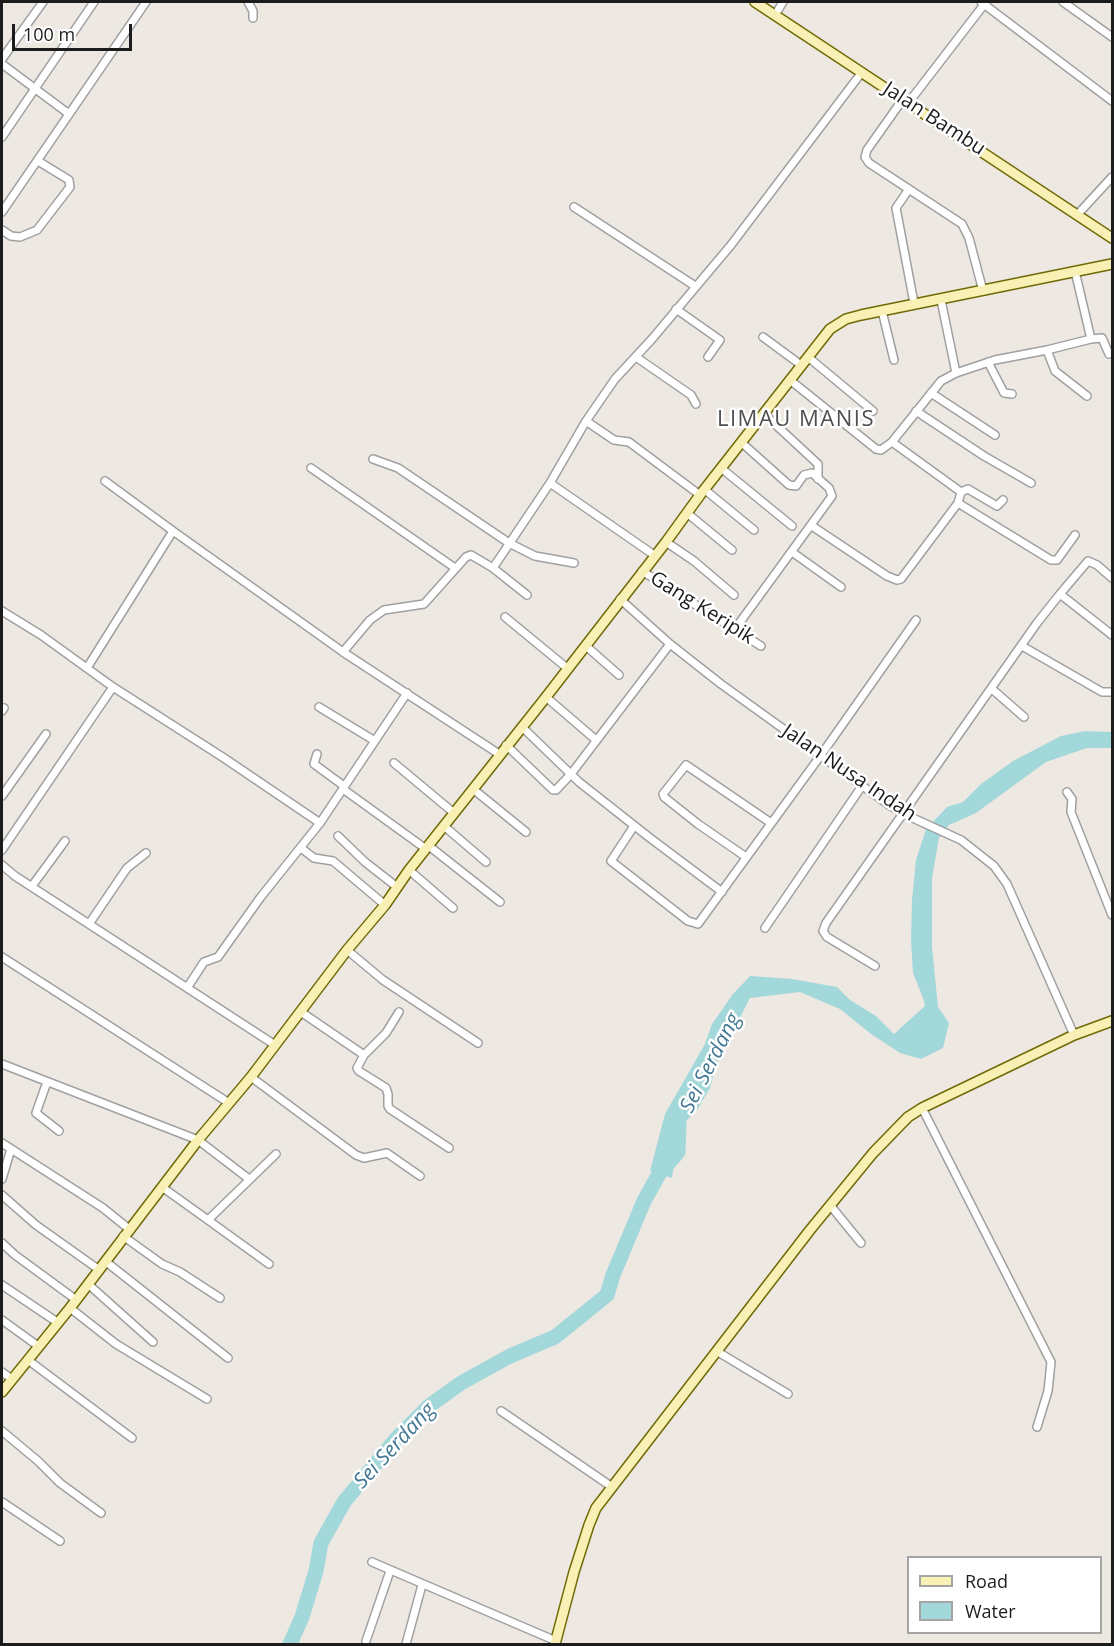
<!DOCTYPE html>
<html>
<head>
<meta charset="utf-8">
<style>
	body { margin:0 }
	#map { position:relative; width:1114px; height:1646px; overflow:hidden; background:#eee8e2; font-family:"Open Sans",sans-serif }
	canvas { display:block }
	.frame { position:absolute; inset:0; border:3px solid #1c1c1c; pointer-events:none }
	.legend { position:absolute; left:907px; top:1556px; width:195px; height:78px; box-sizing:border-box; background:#fff; border:2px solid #a4a4a4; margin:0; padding:8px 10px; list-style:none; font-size:18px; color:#1c1c1c }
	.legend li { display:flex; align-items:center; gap:12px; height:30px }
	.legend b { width:30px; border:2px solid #a4a4a4 }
	.scale { position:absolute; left:12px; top:24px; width:120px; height:27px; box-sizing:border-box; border:3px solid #1c1c1c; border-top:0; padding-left:8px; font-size:18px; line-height:21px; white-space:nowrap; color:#1c1c1c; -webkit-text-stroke:4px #fff; paint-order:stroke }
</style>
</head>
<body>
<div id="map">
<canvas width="1114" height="1646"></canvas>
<div class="frame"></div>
<ul class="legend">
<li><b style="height:8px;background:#f8f0b5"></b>Road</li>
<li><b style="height:16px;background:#a3d8db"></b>Water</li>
</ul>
<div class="scale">100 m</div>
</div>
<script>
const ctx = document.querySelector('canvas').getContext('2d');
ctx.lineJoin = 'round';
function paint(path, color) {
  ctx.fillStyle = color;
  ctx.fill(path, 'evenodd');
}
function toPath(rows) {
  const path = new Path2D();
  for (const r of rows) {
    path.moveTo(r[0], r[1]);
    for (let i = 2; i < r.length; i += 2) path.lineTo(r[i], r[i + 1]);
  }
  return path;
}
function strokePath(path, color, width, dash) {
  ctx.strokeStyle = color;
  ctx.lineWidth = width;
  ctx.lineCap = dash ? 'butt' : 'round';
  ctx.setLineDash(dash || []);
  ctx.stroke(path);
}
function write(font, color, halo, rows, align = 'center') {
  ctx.font = font + ' "Open Sans",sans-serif';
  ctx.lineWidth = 5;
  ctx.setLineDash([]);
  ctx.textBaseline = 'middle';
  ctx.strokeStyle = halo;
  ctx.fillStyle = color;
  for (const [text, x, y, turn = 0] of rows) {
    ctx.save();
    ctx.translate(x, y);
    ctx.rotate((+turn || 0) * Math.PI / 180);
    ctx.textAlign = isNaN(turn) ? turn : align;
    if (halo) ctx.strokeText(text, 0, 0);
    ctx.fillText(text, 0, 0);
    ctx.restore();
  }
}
paint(toPath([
	[1085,731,1112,732,1112,748,1087,748,1046,762,976,813,949,825,939,838,932,878,932,947,938,1007,949,1023,943,1048,921,1059,900,1053,871,1034,840,1009,800,992,750,998,716,1065,710,1088,697,1110,683,1124,676,1150,672,1178,650,1171,665,1114,705,1044,712,1024,733,994,750,976,792,979,837,987,850,1000,876,1016,894,1034,925,1006,923,998,913,973,911,941,912,900,916,860,926,829,947,807,963,802,981,784,1013,761,1061,736]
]), '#a3d8db');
strokePath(toPath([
	[290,1644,302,1617,316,1571,321,1543,344,1502,397,1438,429,1406,461,1383,510,1356,555,1337,607,1295,613,1275,644,1201,659,1174,678,1152,679,1122]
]), '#a3d8db', 15);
const street = toPath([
	[248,2,253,11,253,18],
	[981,2,1112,101],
	[1063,2,1112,37],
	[775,15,783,2],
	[2,59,43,2],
	[2,64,69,114],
	[903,99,867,150,865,157,869,163,962,224,969,238,983,291],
	[909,102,986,2],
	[2,137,94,2],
	[909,189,896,208,914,303],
	[574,207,695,286],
	[2,212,146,2],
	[1078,214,1112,177],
	[2,230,11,236,20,237,37,230,70,187,69,180,38,161],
	[1075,271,1091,339],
	[941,300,956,373],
	[676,309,720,340,708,357],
	[882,311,894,360],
	[763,337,801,365],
	[1047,350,1055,371,1087,396],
	[636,357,691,395,696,404],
	[808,357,873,411],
	[988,362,1004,393,1012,394],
	[790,380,876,449,881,450,892,442,941,381,956,373,995,360,1047,350,1091,339,1102,338,1109,354],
	[931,393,995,435],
	[916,411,984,456,1031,483],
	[764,414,818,464,818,479],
	[892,442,961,492],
	[373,459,398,468,509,543,535,556,574,563],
	[311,468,455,568],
	[721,468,792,526],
	[105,481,173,531],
	[550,483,654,555],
	[704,489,754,530],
	[961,492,968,489,997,506,1003,500],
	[700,495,629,442,614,440,586,421,615,379,652,339,731,245,862,72],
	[958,503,1051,560,1057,560,1075,535],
	[687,513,732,550],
	[812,526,887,576,897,580,901,579,958,503,961,492],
	[666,542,694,561,734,595],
	[792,552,841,587],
	[642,571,761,646],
	[1060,594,1112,635],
	[527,595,493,568,550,483,586,421],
	[620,599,670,644,721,684,889,805,904,814,961,840,994,866,1007,884,1074,1035],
	[2,611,41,635,113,687,224,758,320,823],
	[505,617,567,668],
	[735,629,832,496,829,488,812,473,804,475,796,486,789,485,742,443],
	[586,646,619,675],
	[1022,646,1102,692,1112,692],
	[343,652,370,620,384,610,424,604,466,557,471,555,493,568],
	[87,668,173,531,343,652,499,754],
	[992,689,1024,717],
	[546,697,596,740],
	[319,707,375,741],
	[2,711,4,708],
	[522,727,579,782,650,838,722,892],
	[506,745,553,790,556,790,571,774,670,644],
	[317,754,314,764,344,786],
	[394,763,454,813],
	[343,789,426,849],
	[473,789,526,832],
	[1067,792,1072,799,1071,812,1112,915],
	[2,796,46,734],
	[444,826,486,862],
	[634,826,611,861,688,921,698,924,821,755,916,620],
	[338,836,365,862,397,887],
	[429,846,500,902],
	[301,848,314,858,333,861,385,905],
	[2,850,113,687],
	[746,857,698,824,664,797,663,794,686,765,771,823],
	[2,865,15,876,275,1045],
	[409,870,453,908],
	[32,886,65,841],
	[89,924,127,868,146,853],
	[765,928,862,786],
	[347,950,383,980,478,1043],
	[2,957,229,1103],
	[875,966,827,937,823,931,826,923,1037,623,1060,594,1088,561,1097,565,1112,578],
	[187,988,204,962,218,957,260,898,320,823,407,693],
	[301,1012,364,1055,386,1033,399,1012],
	[364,1055,357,1068,359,1071,386,1088,388,1094,388,1106,390,1109,449,1148],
	[2,1064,198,1140,249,1179],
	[251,1077,356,1155,364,1158,387,1153,420,1176],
	[47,1082,36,1113,59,1131],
	[922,1108,1051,1362,1048,1391,1037,1427],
	[2,1143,103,1208,129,1229],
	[2,1179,11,1149],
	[162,1187,208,1220,276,1154],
	[2,1195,36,1225,98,1269],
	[830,1205,861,1243],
	[208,1220,269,1264],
	[123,1236,162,1264,180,1272,220,1298],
	[2,1243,15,1255,75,1299],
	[105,1261,228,1358],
	[88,1284,153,1342],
	[2,1285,57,1322],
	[70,1308,116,1344,207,1399],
	[2,1320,38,1346],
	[718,1352,788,1394],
	[28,1360,132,1438],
	[2,1372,12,1379],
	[501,1411,612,1487],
	[2,1431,38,1461,60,1483,101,1513],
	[2,1502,60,1541],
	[372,1562,556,1641],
	[366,1641,390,1571],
	[406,1644,422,1585]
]);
const secondary = toPath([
	[755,2,1112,238],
	[2,1392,70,1308,198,1140,251,1077,347,950,385,905,409,870,546,697,666,542,700,495,830,329,846,319,861,315,1112,264],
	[555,1644,574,1572,589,1525,596,1508,810,1230,873,1153,908,1117,922,1108,1074,1035,1112,1021]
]);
strokePath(street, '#a0a0a0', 10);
strokePath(secondary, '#706a06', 12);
strokePath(street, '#fff', 7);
strokePath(secondary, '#f8f0b5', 9);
write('20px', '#1c1c1c', '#fff', [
	["Jalan Bambu",934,119,33],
	["Gang Keripik",702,608,32],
	["Jalan Nusa Indah",849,773,34]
]);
write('italic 21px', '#427893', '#fff', [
	["Sei Serdang",711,1063,-63],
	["Sei Serdang",395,1446,-47]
]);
ctx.letterSpacing = '1.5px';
write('22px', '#4f4f4f', '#fff', [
	["LIMAU MANIS",796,420]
]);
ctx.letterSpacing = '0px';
</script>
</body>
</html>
